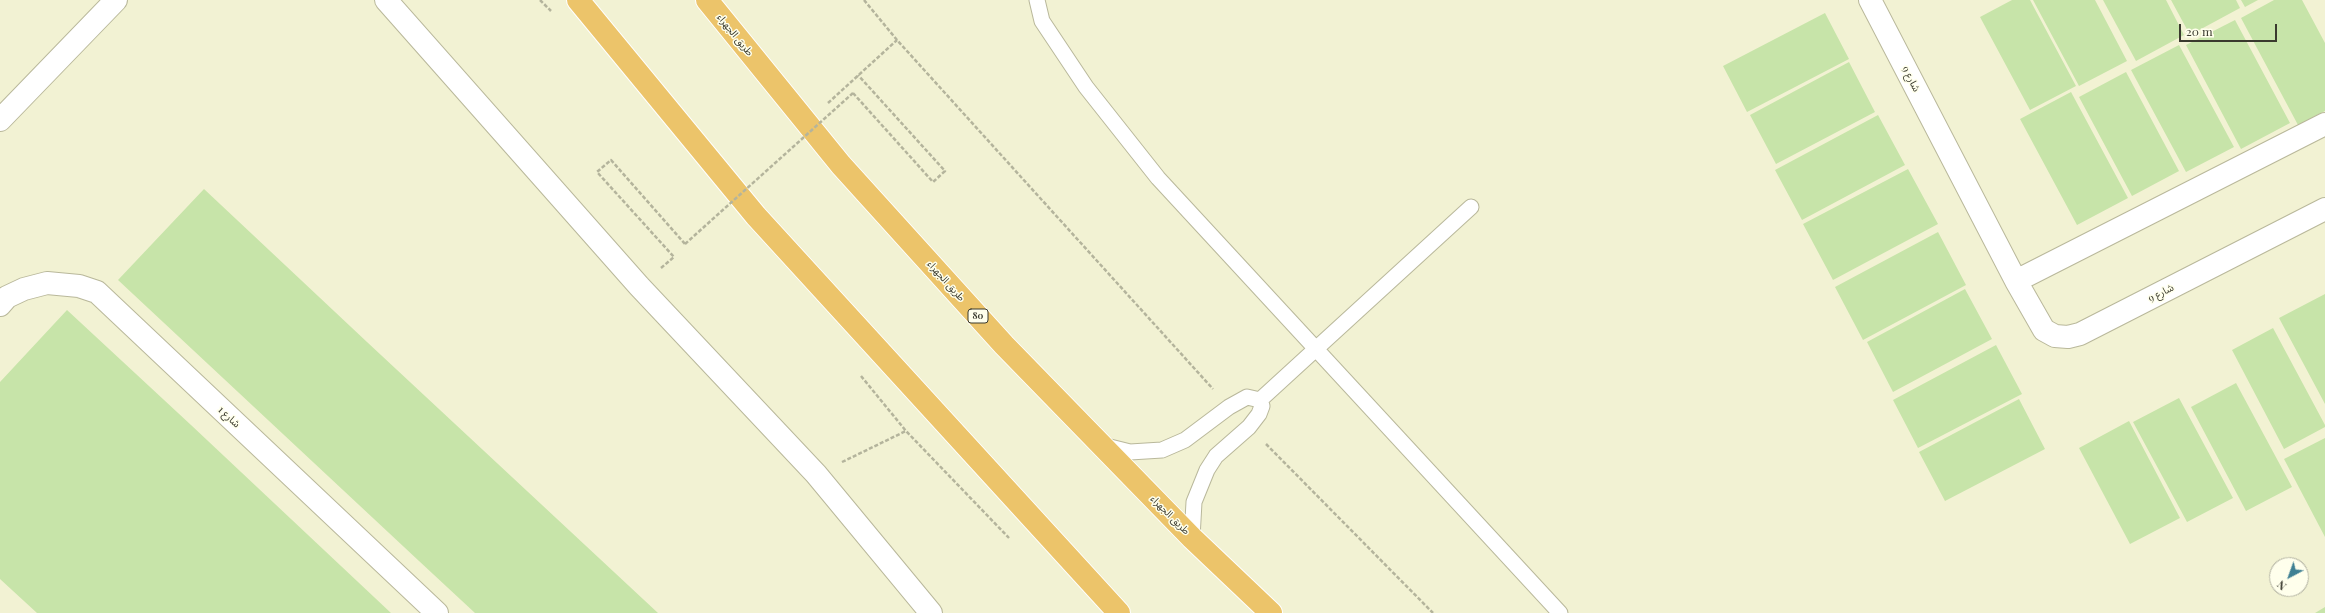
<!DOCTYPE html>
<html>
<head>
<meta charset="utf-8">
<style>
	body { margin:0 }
	#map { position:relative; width:2325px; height:613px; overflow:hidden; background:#f2f2d3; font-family:"Playfair Display",serif }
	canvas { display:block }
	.north { position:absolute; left:2269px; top:557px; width:40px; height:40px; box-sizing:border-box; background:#ffffec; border:1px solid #b0b0a0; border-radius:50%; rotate:221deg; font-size:11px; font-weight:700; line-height:16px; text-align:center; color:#3a3a2e }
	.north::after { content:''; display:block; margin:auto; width:14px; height:18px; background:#3f8093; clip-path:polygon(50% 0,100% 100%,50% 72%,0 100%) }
	.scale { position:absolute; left:2179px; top:24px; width:98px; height:18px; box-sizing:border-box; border:2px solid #3a3a2e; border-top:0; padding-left:5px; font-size:12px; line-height:14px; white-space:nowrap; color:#3a3a2e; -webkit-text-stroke:3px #ffffec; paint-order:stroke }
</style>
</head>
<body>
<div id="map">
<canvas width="2325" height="613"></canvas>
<div class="north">N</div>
<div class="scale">20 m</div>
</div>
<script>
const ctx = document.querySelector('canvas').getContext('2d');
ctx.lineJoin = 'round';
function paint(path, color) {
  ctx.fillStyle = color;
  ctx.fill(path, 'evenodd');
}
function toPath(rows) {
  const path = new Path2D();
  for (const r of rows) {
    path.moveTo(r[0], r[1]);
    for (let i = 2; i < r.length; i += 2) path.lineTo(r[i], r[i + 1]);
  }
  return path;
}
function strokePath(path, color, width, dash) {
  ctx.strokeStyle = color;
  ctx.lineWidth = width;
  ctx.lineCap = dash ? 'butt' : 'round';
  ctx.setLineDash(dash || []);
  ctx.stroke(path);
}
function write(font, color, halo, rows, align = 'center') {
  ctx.font = font + ' "Playfair Display","Noto Sans Arabic",serif';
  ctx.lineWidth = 3;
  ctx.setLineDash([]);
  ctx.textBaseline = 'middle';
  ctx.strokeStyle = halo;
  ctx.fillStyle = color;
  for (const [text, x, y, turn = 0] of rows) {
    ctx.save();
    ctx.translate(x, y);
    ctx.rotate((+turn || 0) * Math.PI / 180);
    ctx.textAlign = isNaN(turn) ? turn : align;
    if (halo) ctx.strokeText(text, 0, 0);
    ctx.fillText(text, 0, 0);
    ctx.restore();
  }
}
paint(toPath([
	[2012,0,2030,0,2076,86,2030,110,1980,17],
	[2033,0,2095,0,2127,61,2079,86],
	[2103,0,2166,0,2184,35,2136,61],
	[2171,0,2236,0,2240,8,2190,35],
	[2241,0,2258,0,2245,7],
	[2274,0,2302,0,2325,43,2325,111,2298,125,2241,18],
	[1825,13,1849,59,1747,112,1723,66],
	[2235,20,2290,123,2241,149,2186,45],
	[2179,45,2234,147,2186,172,2131,70],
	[1849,62,1875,112,1776,164,1750,115],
	[2126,72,2179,171,2132,196,2079,97],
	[2071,92,2128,198,2077,225,2020,119],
	[1878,115,1905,165,1802,220,1775,170],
	[1908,169,1938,224,1833,280,1803,224],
	[204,189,367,342,658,613,475,613,419,561,118,280],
	[1938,232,1966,285,1863,340,1835,287],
	[1965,289,1992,339,1893,392,1867,342],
	[2325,294,2325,404,2279,318],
	[67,310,191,425,391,613,37,613,0,579,0,382],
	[2273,328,2325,425,2325,427,2284,449,2232,350],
	[1996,345,2022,394,1918,448,1893,400],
	[2236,383,2292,487,2246,511,2191,407],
	[2179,398,2233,498,2187,522,2133,422],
	[2019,399,2045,449,1945,501,1919,452],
	[2129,421,2180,518,2130,544,2079,448],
	[2325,438,2325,537,2284,459],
	[2325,607,2325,613,2315,613]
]), '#c7e4a9');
const service = toPath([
	[1037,0,1042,21,1086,87,1158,178,1560,613],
	[1260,400,1471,207],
	[1102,445,1130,452,1162,450,1185,440,1229,407,1247,397,1260,400,1262,406,1259,414,1249,427,1216,456,1207,470,1194,502,1192,538]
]);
const minor = toPath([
	[386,0,639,286,816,474,931,613],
	[1870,0,2016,281,2044,330,2055,336,2068,337,2080,334,2325,209],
	[0,120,116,0],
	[2016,281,2325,124],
	[0,305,7,297,24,289,47,283,79,286,97,292,437,613]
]);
const trunk = toPath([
	[578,0,756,216,1119,613],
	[707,0,841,165,1004,345,1192,538,1271,613]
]);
strokePath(service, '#b9b89b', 17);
strokePath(minor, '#b9b89b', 24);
strokePath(trunk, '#fff', 24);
strokePath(toPath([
	[540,0,551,11],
	[864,0,897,40,1213,389],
	[853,93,933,182,945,171,858,75],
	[828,103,897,40],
	[661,268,674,257,597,172,611,160,685,244],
	[861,376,906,431,1009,538],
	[1266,444,1433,613],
	[842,462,906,431]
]), '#b4b49c', 2.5, [4, 2]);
strokePath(service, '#fff', 15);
strokePath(minor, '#fff', 22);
strokePath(trunk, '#ecc46a', 22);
strokePath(toPath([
	[685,244,853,93]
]), '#b4b49c', 2.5, [4, 2]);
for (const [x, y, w] of [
	[978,316,20]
]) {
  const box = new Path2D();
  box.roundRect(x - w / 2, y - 7, w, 14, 3);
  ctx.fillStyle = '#ffffec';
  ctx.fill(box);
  strokePath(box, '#3a3a2e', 1);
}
write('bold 9px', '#3a3a2e', null, [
	["80",978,316]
]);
write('10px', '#3a3a2e', '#ffffec', [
	["طريق الجهراء",735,35,51],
	["شارع 9",1911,79,63],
	["طريق الجهراء",946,281,48],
	["شارع 9",2161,293,-27],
	["شارع 1",229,417,43],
	["طريق الجهراء",1170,515,45]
]);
</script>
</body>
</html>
